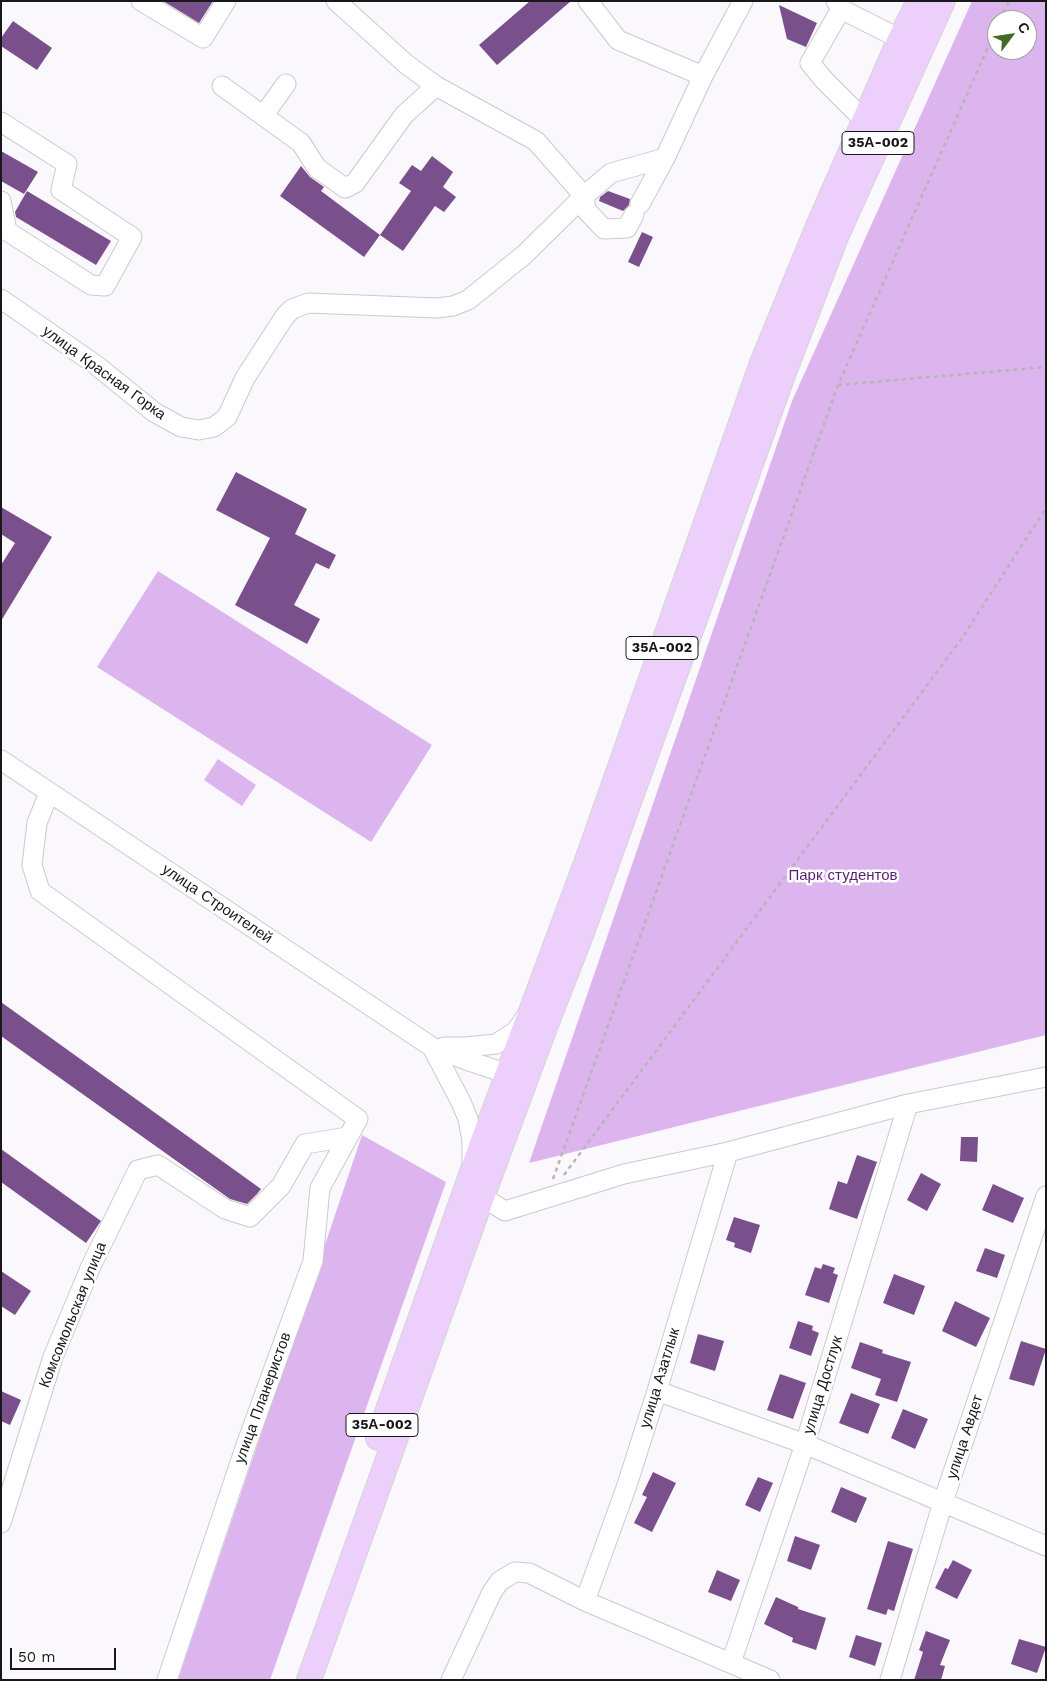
<!DOCTYPE html>
<html>
<head>
<meta charset="utf-8">
<style>
	body { margin:0 }
	#map { position:relative; width:1047px; height:1681px; overflow:hidden; background:#fbf8fd; font-family:"Work Sans",sans-serif }
	canvas { display:block }
	.frame { position:absolute; inset:0; border:2px solid #181719; pointer-events:none }
	.north { position:absolute; left:987px; top:10px; width:50px; height:50px; box-sizing:border-box; background:#fff; border:1px solid #a3a2a3; border-radius:50%; rotate:59deg; font-size:14px; font-weight:700; line-height:20px; text-align:center; color:#181719 }
	.north::after { content:''; display:block; margin:auto; width:18px; height:22px; background:#436b27; clip-path:polygon(50% 0,100% 100%,50% 72%,0 100%) }
	.scale { position:absolute; left:10px; top:1648px; width:106px; height:22px; box-sizing:border-box; border:2px solid #181719; border-top:0; padding-left:6px; font-size:15px; line-height:18px; white-space:nowrap; color:#181719; -webkit-text-stroke:4px #fff; paint-order:stroke }
</style>
</head>
<body>
<div id="map">
<canvas width="1047" height="1681"></canvas>
<div class="frame"></div>
<div class="north">С</div>
<div class="scale">50 m</div>
</div>
<script>
const ctx = document.querySelector('canvas').getContext('2d');
ctx.lineJoin = 'round';
function paint(path, color) {
  ctx.fillStyle = color;
  ctx.fill(path, 'evenodd');
}
function toPath(rows) {
  const path = new Path2D();
  for (const r of rows) {
    path.moveTo(r[0], r[1]);
    for (let i = 2; i < r.length; i += 2) path.lineTo(r[i], r[i + 1]);
  }
  return path;
}
function strokePath(path, color, width, dash) {
  ctx.strokeStyle = color;
  ctx.lineWidth = width;
  ctx.lineCap = dash ? 'butt' : 'round';
  ctx.setLineDash(dash || []);
  ctx.stroke(path);
}
function write(font, color, halo, rows, align = 'center') {
  ctx.font = font + ' "Work Sans",sans-serif';
  ctx.lineWidth = 5;
  ctx.setLineDash([]);
  ctx.textBaseline = 'middle';
  ctx.strokeStyle = halo;
  ctx.fillStyle = color;
  for (const [text, x, y, turn = 0] of rows) {
    ctx.save();
    ctx.translate(x, y);
    ctx.rotate((+turn || 0) * Math.PI / 180);
    ctx.textAlign = isNaN(turn) ? turn : align;
    if (halo) ctx.strokeText(text, 0, 0);
    ctx.fillText(text, 0, 0);
    ctx.restore();
  }
}
paint(toPath([
	[972,1,1046,1,1046,1035,529,1163,792,401],
	[997,20,1027,20,1027,50,997,50],
	[158,571,432,745,371,842,97,667],
	[218,759,256,785,242,806,204,780],
	[362,1135,446,1182,270,1680,178,1680]
]), '#dcb5ef');
paint(toPath([
	[163,1,213,1,199,23],
	[530,1,571,1,497,65,479,45],
	[779,5,817,23,806,47,787,39],
	[13,21,52,48,37,70,1,46,1,38],
	[1,151,38,172,24,194,1,181],
	[432,156,453,172,443,187,456,197,444,212,435,206,403,251,380,235,411,191,399,183,412,165,421,171],
	[301,166,310,177,324,187,321,191,380,235,364,257,280,196],
	[27,191,111,241,96,265,16,217,15,212],
	[608,191,630,199,629,205,623,211,599,201,600,197],
	[642,232,653,237,639,267,628,262],
	[236,472,307,509,295,534,336,555,329,569,316,563,294,605,320,619,307,644,235,605,270,538,216,510],
	[1,507,52,537,1,621,1,565,15,543,1,534],
	[1,1002,261,1189,257,1194,247,1204,230,1199,1,1036],
	[961,1137,978,1137,977,1162,960,1161],
	[1,1149,101,1221,86,1243,1,1182],
	[857,1155,877,1162,857,1219,829,1209,838,1181,847,1184],
	[921,1173,941,1184,927,1211,907,1200],
	[993,1184,1024,1198,1013,1223,982,1210],
	[734,1217,760,1225,751,1253,734,1247,735,1243,726,1240],
	[985,1248,1005,1255,997,1278,976,1271],
	[823,1264,835,1268,833,1273,838,1275,829,1303,805,1295,815,1267,821,1269],
	[1,1271,31,1291,15,1315,1,1306],
	[894,1274,925,1286,914,1315,883,1303],
	[955,1301,990,1318,976,1347,942,1331],
	[798,1321,813,1326,812,1330,819,1333,811,1356,789,1348],
	[698,1334,724,1341,715,1371,690,1363],
	[1021,1341,1046,1349,1034,1386,1009,1379],
	[860,1342,883,1350,882,1353,911,1362,897,1402,875,1395,881,1379,851,1368],
	[780,1374,806,1383,793,1419,767,1410],
	[1,1391,21,1400,10,1425,1,1421],
	[851,1393,880,1404,868,1434,839,1423],
	[903,1409,928,1419,915,1449,891,1438],
	[653,1472,676,1483,652,1532,634,1523,647,1497,642,1495],
	[758,1477,773,1483,760,1512,745,1505],
	[841,1487,867,1498,856,1523,831,1512],
	[795,1536,820,1545,811,1570,787,1561],
	[888,1541,913,1549,894,1611,888,1609,886,1615,867,1609],
	[953,1560,972,1570,957,1599,935,1588,945,1568,948,1569],
	[717,1570,740,1580,731,1601,708,1592],
	[776,1597,798,1607,798,1609,826,1618,816,1650,792,1642,793,1638,764,1624],
	[926,1631,950,1640,940,1665,945,1666,941,1680,914,1680,923,1652,919,1650],
	[856,1635,882,1643,875,1666,849,1657],
	[1019,1639,1046,1647,1037,1673,1011,1664]
]), '#794f8c');
const minor = toPath([
	[141,1,203,38,226,1],
	[336,1,406,64,436,86,536,141,584,196,611,173,665,158,703,76,743,1],
	[588,1,618,40,703,76],
	[836,1,841,9,900,39],
	[841,9,810,63,824,80,864,120],
	[222,86,301,143,317,168,345,188,355,183,404,115,436,86],
	[263,116,286,84],
	[1,122,67,164,61,190,132,237,105,286,91,285,7,231,1,201],
	[584,196,586,210,604,229,627,228,634,215],
	[640,204,665,158],
	[1,299,96,365,154,412,181,427,199,430,214,427,227,417,245,378,285,316,292,309,308,303,437,308,453,306,468,300,524,255,584,196],
	[1,760,432,1047,466,1060,520,1078],
	[49,793,37,823,32,865,40,891,358,1119,320,1188,313,1261,246,1445,167,1680],
	[432,1047,461,1102,468,1119,472,1140,472,1162],
	[444,1047,466,1047,496,1044,516,1031,525,1018],
	[482,1197,505,1211,624,1174,728,1152,908,1104,1046,1077],
	[657,1391,805,1444,1046,1546],
	[1,1523,53,1357,91,1266,138,1170,158,1165,225,1209,250,1217,281,1186,305,1144,348,1137],
	[585,1601,626,1488,657,1391,728,1152],
	[731,1663,805,1444,908,1104],
	[451,1680,492,1592,500,1581,515,1572,529,1573,585,1601,770,1680],
	[890,1680,943,1502,1046,1196]
]);
const major = toPath([
	[378,1438,484,1138,589,855,762,363,819,224,900,39,919,1],
	[309,1680,482,1197,544,1030,581,935,783,375,836,237,943,1]
]);
strokePath(minor, '#ccc9cd', 21);
strokePath(major, '#d5d5d6', 26);
strokePath(toPath([
	[1000,20,1009,1],
	[838,385,1046,367],
	[564,1175,962,638,1046,508],
	[553,1179,838,385,997,27]
]), '#b7b4b8', 2.5, [4, 4]);
strokePath(minor, '#fff', 19);
strokePath(major, '#edcffb', 24);
for (const [x, y, w] of [
	[878,143,72],
	[662,648,72],
	[382,1425,72]
]) {
  const box = new Path2D();
  box.roundRect(x - w / 2, y - 11.5, w, 23, 4);
  ctx.fillStyle = '#fff';
  ctx.fill(box);
  strokePath(box, '#181719', 1);
}
write('bold 14px', '#181719', null, [
	["35А-002",878,143],
	["35А-002",662,648],
	["35А-002",382,1425]
]);
write('15px', '#181719', '#fff', [
	["улица Красная Горка",104,373,36],
	["улица Строителей",217,904,34],
	["Комсомольская улица",73,1315,-68],
	["улица Азатлык",660,1378,-73],
	["улица Достлук",823,1385,-73],
	["улица Планеристов",263,1398,-70],
	["улица Авдет",965,1437,-72]
]);
write('15px', '#571f6d', '#fff', [
	["Парк студентов",843,876]
]);
</script>
</body>
</html>
